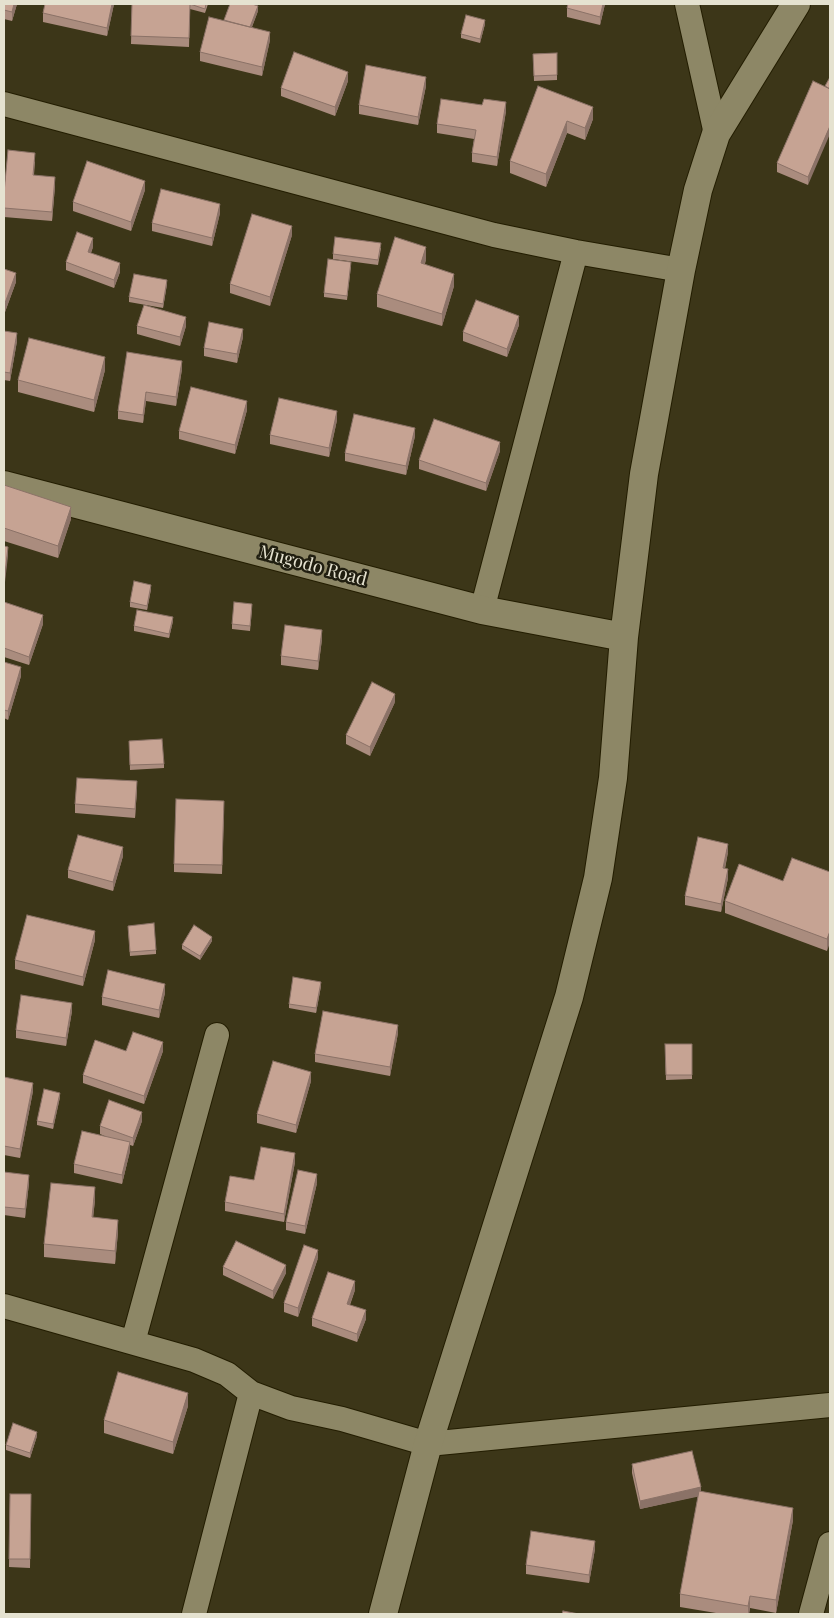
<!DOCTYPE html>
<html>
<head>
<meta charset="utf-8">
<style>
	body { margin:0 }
	#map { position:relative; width:834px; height:1618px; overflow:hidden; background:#3c3618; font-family:"Playfair Display",serif }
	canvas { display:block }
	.frame { position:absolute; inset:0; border:5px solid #e5e2d0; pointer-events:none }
</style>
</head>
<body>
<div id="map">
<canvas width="834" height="1618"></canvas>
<div class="frame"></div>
</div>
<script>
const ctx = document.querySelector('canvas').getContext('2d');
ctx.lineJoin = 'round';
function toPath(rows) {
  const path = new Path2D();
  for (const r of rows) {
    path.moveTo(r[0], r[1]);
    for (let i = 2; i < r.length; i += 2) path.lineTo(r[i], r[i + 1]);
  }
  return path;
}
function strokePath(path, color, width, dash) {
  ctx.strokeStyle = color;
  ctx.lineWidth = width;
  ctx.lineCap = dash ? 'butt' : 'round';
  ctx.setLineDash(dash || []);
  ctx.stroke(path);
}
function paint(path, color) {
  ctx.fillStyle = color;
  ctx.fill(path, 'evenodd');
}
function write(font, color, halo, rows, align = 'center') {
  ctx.font = font + ' "Playfair Display",serif';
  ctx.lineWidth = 5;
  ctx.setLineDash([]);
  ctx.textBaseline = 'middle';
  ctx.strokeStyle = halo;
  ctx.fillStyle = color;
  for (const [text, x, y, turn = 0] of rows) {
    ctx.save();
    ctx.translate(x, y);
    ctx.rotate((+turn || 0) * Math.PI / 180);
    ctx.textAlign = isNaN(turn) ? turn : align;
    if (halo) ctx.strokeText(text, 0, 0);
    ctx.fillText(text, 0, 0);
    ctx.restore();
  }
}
const minor = toPath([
	[687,4,716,134],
	[4,104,494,235,576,252,681,270],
	[482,610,576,252],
	[4,1306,194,1360,227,1374,251,1393,291,1408,342,1419,428,1444,830,1405],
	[133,1342,217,1035],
	[194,1614,251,1393],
	[811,1614,830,1544]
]);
const tertiary = toPath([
	[4,485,482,610,624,637],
	[383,1614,428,1444,569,997,598,878,613,778,624,637,644,474,681,270,698,190,716,134,796,4]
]);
strokePath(minor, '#231d00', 26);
strokePath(tertiary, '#231d00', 30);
strokePath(minor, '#8d8766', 24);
strokePath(tertiary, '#8d8766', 28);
paint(toPath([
	[4,4,17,4,12,21,4,19],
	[45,4,114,4,107,36,43,22,43,13],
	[132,4,208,4,205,13,190,9,189,47,131,44],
	[568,4,605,4,600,25,567,17,567,8],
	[258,11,252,27,270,40,262,76,200,61,200,52,224,21,224,20],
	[485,24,480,43,461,38,461,34],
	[557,53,557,80,534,81,533,54],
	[348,81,335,116,281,96,281,88],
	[813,81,808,185,777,172,777,163],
	[426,86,418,125,359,114,359,105],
	[538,86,593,119,585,140,567,133,546,187,510,173,510,161],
	[506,111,497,166,472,162,472,153,474,139,437,133,437,124],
	[35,161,34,175,55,186,52,221,4,217,4,193],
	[145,190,131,231,73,211,73,202],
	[220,213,212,246,152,231,152,223],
	[292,235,270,306,230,293,230,284],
	[93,247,91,253,120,272,114,288,66,270,66,262],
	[381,248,378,265,333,259,333,254],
	[426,259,425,264,454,286,442,326,377,307,377,294],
	[351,266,347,300,324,297,324,293],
	[4,269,16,282,5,312,4,311],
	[167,284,163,308,129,302,129,297],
	[519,325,507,357,463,341,463,332],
	[137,326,186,326,180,346,137,334],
	[4,331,17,341,10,381,4,380],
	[243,337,237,363,204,356,204,348],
	[182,369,176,406,146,401,143,423,118,419,118,411],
	[105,370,94,412,18,392,18,380],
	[247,410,235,454,179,439,179,431],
	[337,420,329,457,270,444,270,435],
	[415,436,406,475,345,461,345,453],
	[500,451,486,491,419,469,419,460],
	[4,485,71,519,58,558,4,541],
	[151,589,147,610,130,607,130,602],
	[4,602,43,624,29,665,4,657],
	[252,609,250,631,232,629,232,624],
	[173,621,169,638,134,631,134,626],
	[322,639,318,670,281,665,281,656],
	[4,662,21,676,8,720,4,718],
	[395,702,370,756,346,744,346,735],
	[129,741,164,764,164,768,130,770],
	[137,789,135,818,75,813,75,804],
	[224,810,222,874,174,872,174,864],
	[728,852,725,869,728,878,721,912,685,905,685,896],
	[123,856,113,891,68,878,68,870],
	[830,872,827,951,725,913,725,901,783,881],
	[128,926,156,950,156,954,130,956],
	[95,940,83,986,15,969,15,960],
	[212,941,200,960,182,949,182,945],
	[321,986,316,1013,289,1008,289,1004],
	[165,993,159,1018,102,1005,102,997],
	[72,1011,66,1046,16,1038,16,1030],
	[398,1033,390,1076,315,1062,315,1054],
	[665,1044,692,1044,692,1079,666,1080],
	[126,1051,163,1051,144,1104,83,1083,83,1075],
	[4,1077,33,1091,20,1158,4,1155],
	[311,1081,296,1133,257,1123,257,1114],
	[60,1097,53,1129,37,1125,37,1121],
	[142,1121,133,1146,130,1145,130,1151,122,1184,74,1173,74,1164,109,1138,100,1134,100,1126],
	[295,1162,284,1222,225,1211,225,1202,254,1180],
	[4,1172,29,1183,25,1218,4,1215],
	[317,1183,305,1234,286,1230,286,1222],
	[95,1200,93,1217,118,1232,115,1264,44,1257,44,1244],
	[318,1258,298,1317,284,1312,284,1303],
	[223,1267,286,1273,273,1299,223,1275],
	[355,1290,350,1305,366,1319,357,1342,312,1326,312,1318],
	[188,1406,173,1454,104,1433,104,1420],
	[37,1436,30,1458,6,1450,6,1445],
	[632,1464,701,1491,793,1520,776,1613,750,1608,749,1614,722,1614,680,1607,680,1594,698,1496,640,1509,632,1473],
	[10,1494,31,1494,30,1568,9,1567],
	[595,1549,589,1583,526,1574,526,1565]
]), '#aa8c7e');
paint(toPath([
	[14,4,17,4,12,21,12,12],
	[112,4,114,4,107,36,107,28],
	[603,4,605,4,600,25,600,17],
	[258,6,258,11,249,34,249,29],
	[485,20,485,24,480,43,480,39],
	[270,32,270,40,262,76,262,67],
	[348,72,348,81,335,116,335,107],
	[426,77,426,86,418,125,418,117],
	[506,102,506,111,497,166,497,157],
	[593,107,593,119,585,140,585,128],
	[567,121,567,133,546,187,546,174],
	[830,126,830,134,808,185,808,177],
	[55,177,55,186,52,221,52,212],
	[145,181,145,190,131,231,131,222],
	[220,204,220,213,212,246,212,238],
	[292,226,292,235,270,306,270,297],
	[93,238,93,247,88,260,88,252],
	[426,247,426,259,421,276,421,263],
	[120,263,120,272,114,288,114,280],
	[16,273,16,282,5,312,5,303],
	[454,274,454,286,442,326,442,314],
	[167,280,167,284,163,308,163,304],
	[519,316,519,325,507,357,507,349],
	[186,317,186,326,180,346,180,337],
	[243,329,243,337,237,363,237,354],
	[17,333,17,341,10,381,10,373],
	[105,357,105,370,94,412,94,400],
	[182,361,182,369,176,406,176,397],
	[146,392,146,401,143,423,143,415],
	[247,401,247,410,235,454,235,445],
	[337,411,337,420,329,457,329,448],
	[415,428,415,436,406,475,406,466],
	[500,442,500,451,486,491,486,483],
	[71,507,71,519,58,558,58,546],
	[8,547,8,556,4,591,4,583],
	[151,585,151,589,147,610,147,606],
	[43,615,43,624,29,665,29,657],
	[173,617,173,621,169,638,169,634],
	[322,630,322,639,318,670,318,661],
	[21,667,21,676,8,720,8,711],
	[395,694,395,702,370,756,370,747],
	[137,781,137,789,135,818,135,809],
	[728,844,728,852,723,877,723,868],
	[123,847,123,856,113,891,113,882],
	[728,869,728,878,721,912,721,904],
	[95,931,95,940,83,986,83,977],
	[830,931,830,943,827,951,827,939],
	[212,937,212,941,200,960,200,956],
	[321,982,321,986,316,1013,316,1008],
	[165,984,165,993,159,1018,159,1010],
	[72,1003,72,1011,66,1046,66,1038],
	[398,1025,398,1033,390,1076,390,1067],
	[163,1042,163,1051,144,1104,144,1096],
	[311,1072,311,1081,296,1133,296,1125],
	[33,1083,33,1091,20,1158,20,1149],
	[60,1093,60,1097,53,1129,53,1124],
	[142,1112,142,1121,133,1146,133,1138],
	[130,1142,130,1151,122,1184,122,1175],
	[295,1153,295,1162,284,1222,284,1214],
	[317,1174,317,1183,305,1234,305,1226],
	[29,1175,29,1183,25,1218,25,1209],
	[95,1187,95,1200,92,1229,92,1217],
	[118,1220,118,1232,115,1264,115,1251],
	[318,1250,318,1258,298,1317,298,1308],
	[286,1265,286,1273,273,1299,273,1291],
	[355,1281,355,1290,347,1312,347,1304],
	[366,1310,366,1319,357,1342,357,1334],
	[188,1393,188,1406,173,1454,173,1442],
	[37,1432,37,1436,30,1458,30,1453],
	[701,1487,701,1496,640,1509,640,1501],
	[793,1508,793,1520,776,1613,776,1600],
	[595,1541,595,1549,589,1583,589,1575],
	[750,1596,750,1608,749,1614,748,1614,748,1606]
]), '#8b7267');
const building = toPath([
	[4,4,14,4,12,12,4,10,4,4],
	[45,4,112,4,107,28,43,13,45,4],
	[132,4,190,4,189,38,131,36,132,4],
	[190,4,206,4,205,9,190,4],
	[230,4,252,4,258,6,250,27,231,22,224,20,230,4],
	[568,4,603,4,600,17,567,8,568,4],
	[466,15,485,20,480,39,461,34,466,15],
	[209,17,270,32,262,67,200,52,209,17],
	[294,52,348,72,335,107,281,88,294,52],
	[557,53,557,75,534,76,533,54,557,53],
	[366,65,426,77,418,117,359,105,366,65],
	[830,77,830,89,825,86,830,77],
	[813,81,830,89,830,126,808,177,777,163,813,81],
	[538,86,593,107,585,128,567,121,546,174,510,161,538,86],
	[441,99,482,105,484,99,506,102,497,157,472,153,476,130,437,124,441,99],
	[8,150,35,153,33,175,55,177,52,212,4,208,4,193,8,150],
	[87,161,145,181,131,222,73,202,87,161],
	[161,189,220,204,212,238,152,223,161,189],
	[252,214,292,226,270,297,230,284,252,214],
	[77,232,93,238,88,252,120,263,114,280,66,262,77,232],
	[335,237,381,243,378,260,333,254,335,237],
	[395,237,426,247,421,263,454,274,442,314,377,294,395,237],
	[328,259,351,262,347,296,324,293,328,259],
	[4,269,16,273,5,303,4,302,4,269],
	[134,274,167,280,163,304,129,297,134,274],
	[476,300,519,316,507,349,463,332,476,300],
	[144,305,186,317,180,337,137,326,144,305],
	[209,322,243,329,237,354,204,348,209,322],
	[4,331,17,333,10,373,4,372,4,331],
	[29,338,105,357,94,400,18,380,29,338],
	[127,352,182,361,176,397,146,392,143,415,118,411,127,352],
	[191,387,247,401,235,445,179,431,191,387],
	[279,398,337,411,329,448,270,435,279,398],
	[354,414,415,428,406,466,345,453,354,414],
	[434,419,500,442,486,483,419,460,434,419],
	[4,485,71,507,58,546,4,528,4,485],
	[4,546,8,547,4,583,4,546],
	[134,581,151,585,147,606,130,602,134,581],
	[4,602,43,615,29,657,4,648,4,602],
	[234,602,252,604,250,626,232,624,234,602],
	[137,610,173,617,169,634,134,626,137,610],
	[285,625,322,630,318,661,281,656,285,625],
	[4,662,21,667,8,711,4,710,4,662],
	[372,682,395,694,370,747,346,735,372,682],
	[162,739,164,764,130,765,129,741,162,739],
	[77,778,137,781,135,809,75,804,77,778],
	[176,799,224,801,222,865,174,864,176,799],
	[78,835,123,847,113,882,68,870,78,835],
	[698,837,728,844,723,868,728,869,721,904,685,896,698,837],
	[792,858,830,872,830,931,827,939,725,901,739,864,783,881,792,858],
	[27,915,95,931,83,977,15,960,27,915],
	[154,923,156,950,130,952,128,926,154,923],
	[194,925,212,937,200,956,182,945,194,925],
	[108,970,165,984,159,1010,102,997,108,970],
	[293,977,321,982,316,1008,289,1004,293,977],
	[21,995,72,1003,66,1038,16,1030,21,995],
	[323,1011,398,1025,390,1067,315,1054,323,1011],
	[133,1032,163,1042,144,1096,83,1075,95,1040,126,1051,133,1032],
	[665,1044,692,1044,692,1075,666,1075,665,1044],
	[273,1061,311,1072,296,1125,257,1114,273,1061],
	[4,1077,33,1083,20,1149,4,1146,4,1077],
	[44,1089,60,1093,53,1124,37,1121,44,1089],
	[109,1100,142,1112,133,1138,100,1126,109,1100],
	[82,1131,130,1142,122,1175,74,1164,82,1131],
	[261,1147,295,1153,284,1214,225,1202,230,1176,254,1180,261,1147],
	[298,1170,317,1174,305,1226,286,1222,298,1170],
	[4,1172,29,1175,25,1209,4,1207,4,1172],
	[51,1183,95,1187,92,1217,118,1220,115,1251,44,1244,51,1183],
	[236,1241,286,1265,273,1291,223,1267,236,1241],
	[304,1245,318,1250,298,1308,284,1303,304,1245],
	[328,1272,355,1281,347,1304,366,1310,357,1334,312,1318,328,1272],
	[118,1372,188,1393,173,1442,104,1420,118,1372],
	[13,1423,37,1432,30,1453,6,1445,13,1423],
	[692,1451,701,1487,640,1501,632,1464,692,1451],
	[699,1491,793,1508,776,1600,750,1596,748,1606,680,1594,699,1491],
	[10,1494,31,1494,30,1559,9,1559,10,1494],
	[531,1531,595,1541,589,1575,526,1565,531,1531],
	[563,1611,579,1614,562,1614,563,1611]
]);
paint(building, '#c6a393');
strokePath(building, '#8b7267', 1);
write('18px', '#e5e2d0', '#201e10', [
	["Mugodo Road",313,566,15]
]);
</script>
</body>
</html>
